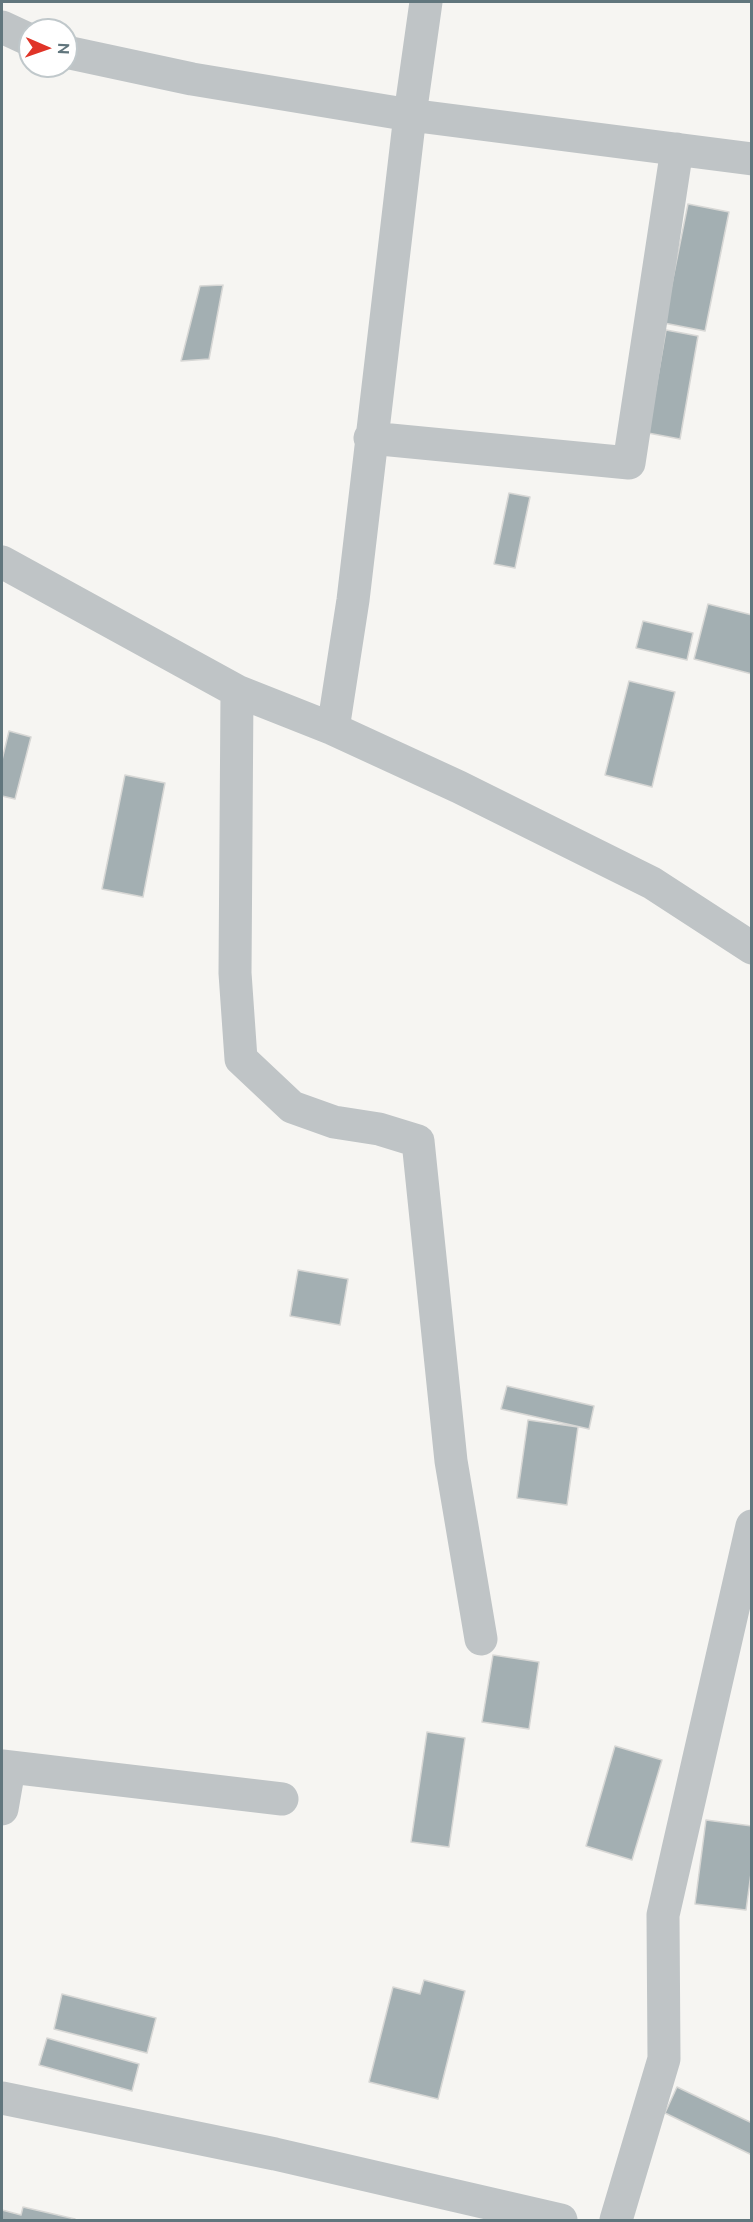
<!DOCTYPE html>
<html>
<head>
<meta charset="utf-8">
<style>
	body { margin:0 }
	#map { position:relative; width:753px; height:2222px; overflow:hidden; background:#f6f5f2; font-family:Ubuntu,sans-serif }
	canvas { display:block }
	.frame { position:absolute; inset:0; border:3px solid #61767d; pointer-events:none }
	.north { position:absolute; left:18px; top:18px; width:60px; height:60px; box-sizing:border-box; background:#fff; border:2px solid #c0c8cb; border-radius:50%; rotate:92deg; font-size:16px; font-weight:700; line-height:24px; text-align:center; color:#61767d }
	.north::after { content:''; display:block; margin:auto; width:21px; height:27px; background:#e03428; clip-path:polygon(50% 0,100% 100%,50% 72%,0 100%) }
</style>
</head>
<body>
<div id="map">
<canvas width="753" height="2222"></canvas>
<div class="frame"></div>
<div class="north">N</div>
</div>
<script>
const ctx = document.querySelector('canvas').getContext('2d');
ctx.lineJoin = 'round';
function paint(path, color) {
  ctx.fillStyle = color;
  ctx.fill(path, 'evenodd');
}
function toPath(rows) {
  const path = new Path2D();
  for (const r of rows) {
    path.moveTo(r[0], r[1]);
    for (let i = 2; i < r.length; i += 2) path.lineTo(r[i], r[i + 1]);
  }
  return path;
}
function strokePath(path, color, width, dash) {
  ctx.strokeStyle = color;
  ctx.lineWidth = width;
  ctx.lineCap = dash ? 'butt' : 'round';
  ctx.setLineDash(dash || []);
  ctx.stroke(path);
}
const building = toPath([
	[688,204,729,212,705,331,664,323,688,204],
	[223,285,209,359,181,361,200,286,223,285],
	[666,330,698,336,680,439,648,433,666,330],
	[509,493,530,497,515,568,494,564,509,493],
	[708,604,752,615,752,674,694,659,708,604],
	[643,621,693,633,687,660,636,648,643,621],
	[629,681,675,692,652,787,605,775,629,681],
	[9,731,31,737,15,799,2,796,2,760,9,731],
	[125,775,165,783,143,897,102,889,125,775],
	[298,1270,348,1279,340,1325,290,1316,298,1270],
	[507,1386,594,1406,589,1429,501,1409,507,1386],
	[528,1420,578,1427,567,1505,517,1498,528,1420],
	[493,1655,539,1662,529,1729,482,1722,493,1655],
	[427,1732,465,1738,449,1847,411,1842,427,1732],
	[615,1746,662,1760,632,1860,586,1846,615,1746],
	[706,1820,752,1826,752,1866,746,1910,695,1904,706,1820],
	[424,1980,465,1991,438,2099,369,2082,393,1987,420,1994,424,1980],
	[62,1994,156,2018,147,2053,54,2029,62,1994],
	[47,2038,139,2064,132,2091,39,2065,47,2038],
	[677,2087,752,2123,752,2155,665,2113,677,2087],
	[23,2207,75,2219,74,2220,2,2220,2,2210,21,2215,23,2207]
]);
paint(building, '#a3afb2');
strokePath(building, '#d7d7d5', 1.5);
strokePath(toPath([
	[2,27,30,40],
	[66,52,192,79,410,115,752,159],
	[370,438,629,463,677,149],
	[2,562,237,691,333,729,459,787,652,883,752,948],
	[237,691,235,973,241,1059,292,1107,334,1122,379,1129,418,1141,451,1461,481,1639],
	[333,729,353,600,410,115,426,2],
	[2,1766,282,1799],
	[2,1809,9,1769],
	[2,2098,275,2154,561,2220],
	[616,2220,664,2059,663,1915,752,1526]
]), '#bfc4c6', 33);
</script>
</body>
</html>
